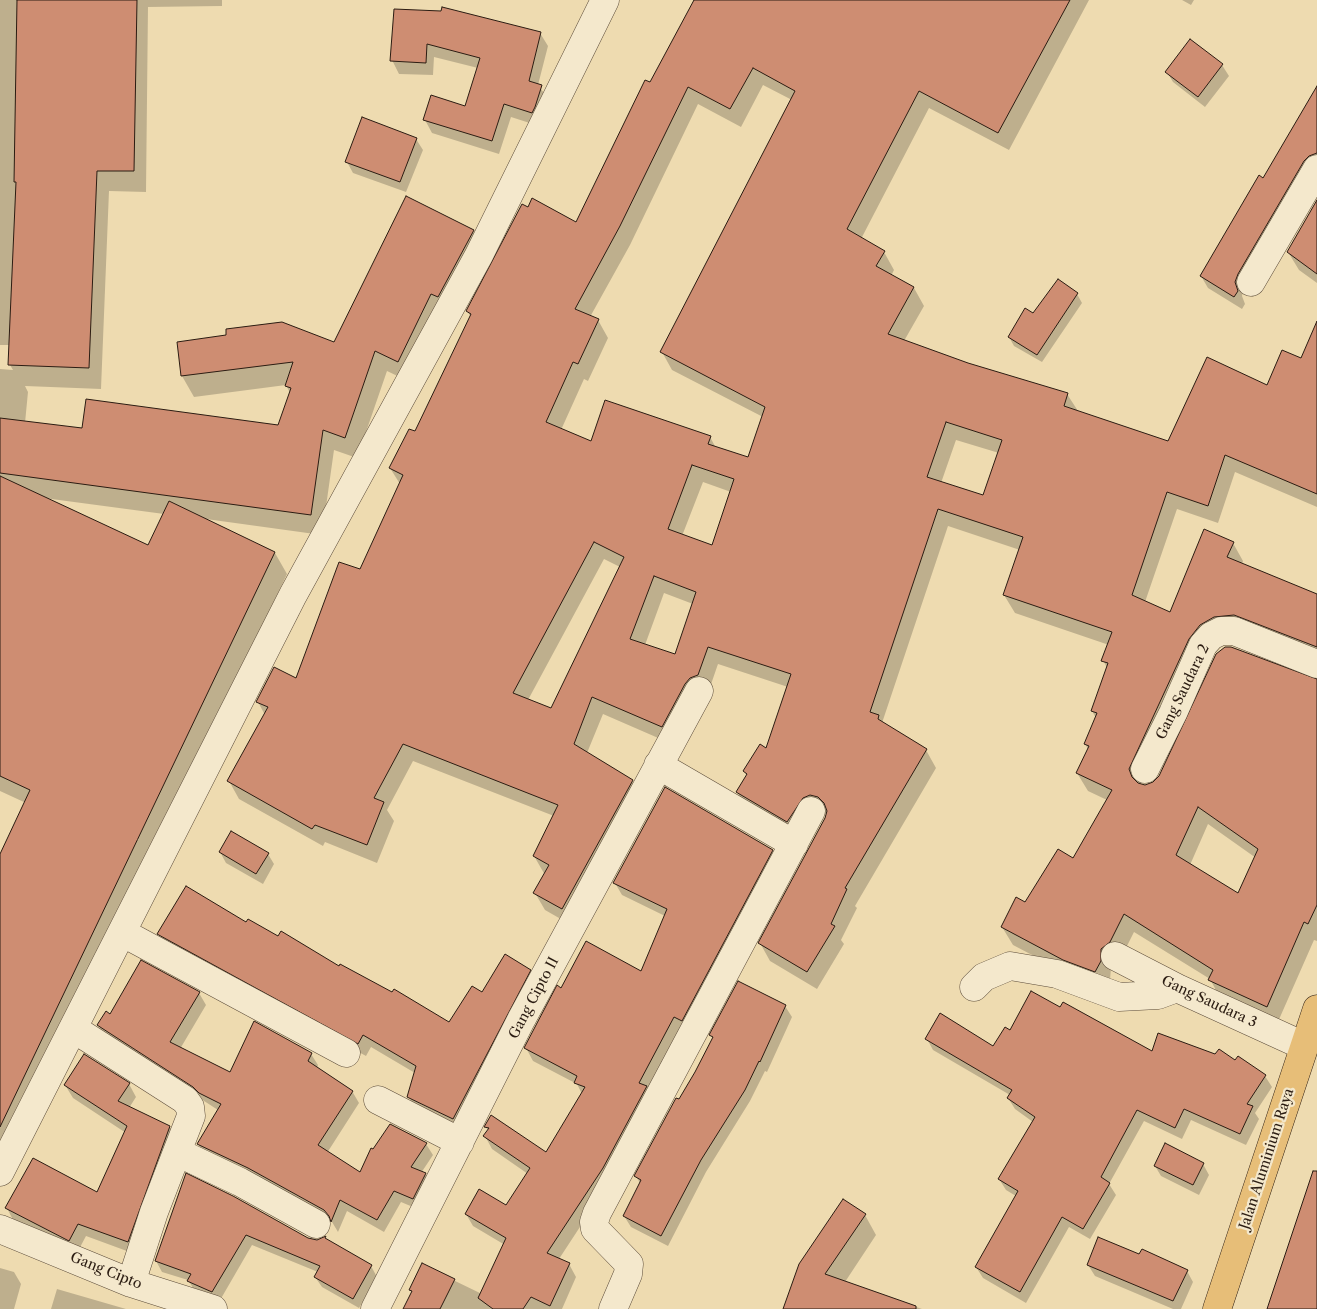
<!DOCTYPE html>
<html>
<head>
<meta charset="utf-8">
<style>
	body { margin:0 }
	canvas { display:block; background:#eedbb0 }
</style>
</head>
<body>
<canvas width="1317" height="1309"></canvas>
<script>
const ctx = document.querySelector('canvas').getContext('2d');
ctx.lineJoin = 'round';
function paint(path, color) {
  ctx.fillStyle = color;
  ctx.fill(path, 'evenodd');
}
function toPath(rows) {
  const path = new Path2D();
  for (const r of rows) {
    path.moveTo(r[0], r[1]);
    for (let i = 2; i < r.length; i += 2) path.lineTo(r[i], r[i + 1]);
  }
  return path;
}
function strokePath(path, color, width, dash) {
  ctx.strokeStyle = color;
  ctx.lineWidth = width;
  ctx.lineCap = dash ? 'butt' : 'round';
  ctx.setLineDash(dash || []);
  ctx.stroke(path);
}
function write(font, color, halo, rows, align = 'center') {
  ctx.font = font + ' "Libre Caslon Text",serif';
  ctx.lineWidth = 4.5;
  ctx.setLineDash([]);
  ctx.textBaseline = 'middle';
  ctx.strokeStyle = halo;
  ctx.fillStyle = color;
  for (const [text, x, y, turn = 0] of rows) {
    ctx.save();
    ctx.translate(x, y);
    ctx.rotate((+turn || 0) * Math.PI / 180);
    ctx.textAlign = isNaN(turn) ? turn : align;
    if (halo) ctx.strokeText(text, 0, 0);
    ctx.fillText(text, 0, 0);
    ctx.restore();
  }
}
paint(toPath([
	[0,0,222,0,222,6,148,7,146,192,109,191,101,389,25,386,28,392,25,423,83,429,279,426,290,393,286,385,194,397,182,376,178,343,335,343,473,231,485,251,410,382,387,371,357,458,334,450,322,535,206,519,275,553,287,574,0,1173,0,857,26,803,0,791,0,369,13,370,10,365,10,345,0,345],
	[44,498,164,514,148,547],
	[696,0,1089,0,1009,150,929,108,861,239,884,252,894,270,891,276,914,288,924,306,904,341,968,364,1067,394,1078,411,1169,442,1268,387,1302,360,1317,324,1317,507,1235,472,1218,523,1177,509,1145,602,1171,614,1233,543,1243,561,1242,564,1317,596,1317,660,1214,640,1140,784,1147,786,1155,783,1317,680,1317,941,1314,940,1277,1024,1220,998,1210,979,1134,932,1120,960,1111,968,1110,980,1074,977,1013,945,1002,927,1074,860,1107,800,1088,791,1077,773,1088,749,1085,744,1096,718,1092,711,1107,668,1103,660,1109,645,1015,613,1004,595,1020,550,948,526,882,723,926,750,936,768,855,906,857,908,841,940,844,944,817,989,770,961,760,943,827,814,821,813,798,839,747,810,737,792,747,776,744,771,766,750,788,687,718,664,708,693,672,744,603,714,587,753,632,781,643,799,573,926,545,910,535,893,545,875,534,856,554,816,413,761,387,810,394,821,377,863,325,842,323,846,239,799,229,781,265,715,258,702,296,679,360,571,400,484,390,468,415,433,471,317,467,311,577,223],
	[763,85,792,100,662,352,672,370,763,417,749,459,716,448,710,437,592,443,561,430,584,379,588,381,608,338,598,320,590,317,630,245,698,104,741,127],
	[956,440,999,453,984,497,941,483],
	[703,482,731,492,712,547,682,536],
	[604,559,620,567,552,710,528,700],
	[664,593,693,604,676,656,645,645],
	[1208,824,1256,858,1239,895,1190,865],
	[1182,0,1194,0,1191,5],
	[395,10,540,33,548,46,538,85,549,100,539,126,511,117,499,154,432,133,425,120,466,107,478,68,434,57,433,75,399,74,392,60],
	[1190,41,1222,65,1229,76,1205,107,1173,82,1167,72],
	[1317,90,1317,167,1244,287,1242,296,1245,304,1242,309,1208,288,1201,276,1264,179],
	[416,139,423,150,406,192,353,173,347,162],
	[1317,202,1317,283,1299,270,1288,252],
	[1077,294,1082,303,1042,362,1014,346,1009,337,1034,315],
	[772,851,779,863,610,1181,559,1259,569,1264,576,1277,562,1309,404,1309,412,1293,410,1290,422,1265,482,1294,505,1245,473,1226,466,1214,506,1206,528,1174,492,1149,485,1136,488,1131,486,1127,491,1117,546,1154,582,1094,577,1084,533,1061,526,1048,562,989,642,973,665,916,622,895,615,883],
	[220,852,268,854,274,864,263,884,226,863],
	[246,924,340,967,449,1023,483,994,530,970,538,984,461,1132,417,1111,409,1097,415,1073,371,1047,366,1056,167,947,159,934],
	[199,993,206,1005,180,1049,230,1073,311,1054,318,1065,317,1068,352,1091,359,1103,327,1153,360,1174,426,1144,433,1155,421,1173,425,1174,432,1186,420,1210,401,1202,384,1232,347,1211,338,1232,332,1222,255,1180,205,1156,198,1144,218,1110,105,1037,98,1025,110,1016],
	[785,1006,792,1017,767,1072,765,1071,750,1101,706,1172,668,1246,631,1227,624,1216,641,1185,636,1176,696,1073,713,1039,711,1035],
	[1061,1009,1152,1053,1236,1062,1265,1076,1272,1087,1255,1113,1259,1119,1246,1145,1191,1120,1182,1139,1144,1121,1109,1184,1116,1195,1090,1239,1069,1227,1026,1303,983,1278,976,1267,1016,1196,1006,1190,999,1179,1033,1122,1015,1109,1008,1098,1010,1095,933,1050,927,1039,994,1047,1010,1032],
	[129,1084,136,1097,129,1108,170,1127,177,1140,135,1254,86,1236,77,1253,14,1222,7,1208,97,1193,126,1133,73,1098,65,1085],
	[1203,1164,1209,1175,1199,1195,1161,1176,1155,1166],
	[186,1175,308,1239,317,1241,325,1237,327,1241,371,1266,377,1277,359,1308,322,1287,315,1277,318,1272,252,1245,219,1302,195,1291,188,1280,162,1272,156,1261],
	[865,1215,876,1235,845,1282,922,1309,784,1309],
	[1088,1265,1187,1271,1193,1282,1181,1309,1173,1309,1095,1276],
	[0,1268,14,1272,21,1284,14,1309,0,1309],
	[57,1289,126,1309,51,1309]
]), '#0003');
const building = toPath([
	[17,0,137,0,134,171,97,171,89,368,8,365,16,182,14,182,17,0],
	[694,0,1070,0,998,133,919,91,847,229,885,251,876,266,914,287,888,334,968,363,1068,393,1064,406,1168,441,1207,357,1267,385,1282,350,1301,358,1317,321,1317,494,1225,455,1208,506,1167,492,1132,595,1170,612,1204,529,1234,542,1227,557,1317,594,1317,647,1234,615,1214,617,1200,625,1189,639,1129,769,1132,777,1138,783,1145,785,1153,782,1159,776,1216,654,1225,647,1231,647,1317,679,1317,905,1308,924,1304,922,1267,1007,1208,980,1213,970,1124,914,1110,942,1101,949,1101,961,1095,972,1063,960,1001,927,1016,897,1025,902,1058,849,1073,858,1112,790,1076,773,1089,746,1084,744,1097,713,1091,711,1108,663,1101,661,1112,632,1003,595,1023,537,938,509,870,712,879,715,878,719,927,749,845,888,847,889,831,924,835,926,807,972,758,943,825,818,827,811,824,803,818,797,810,795,803,798,787,822,736,792,747,774,743,771,760,744,766,748,791,674,708,647,698,675,690,678,685,684,662,727,592,697,574,744,633,780,562,909,533,893,549,865,533,856,558,805,403,744,374,798,384,802,367,845,315,825,312,829,227,781,268,707,256,702,274,667,296,678,339,562,360,569,403,475,389,468,409,429,415,431,471,314,466,311,522,204,528,207,532,198,576,222,645,80,650,82,694,0],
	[753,68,795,91,660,352,765,407,748,457,708,444,711,436,605,400,591,441,546,422,573,362,578,364,599,319,575,309,620,226,688,87,730,109,753,68],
	[946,422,1002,440,983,495,927,477,946,422],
	[692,465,734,479,712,545,668,529,692,465],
	[594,542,624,557,551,708,513,693,594,542],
	[654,576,696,592,675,654,630,639,654,576],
	[1198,807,1258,849,1238,893,1176,855,1198,807],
	[442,7,541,32,529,81,542,85,535,107,532,113,504,104,492,141,423,120,431,95,465,106,480,58,427,44,426,63,390,61,394,9,441,11,442,7],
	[1190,39,1223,64,1198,97,1165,72,1190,39],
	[1317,86,1317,153,1309,156,1304,161,1238,274,1235,282,1238,291,1234,297,1200,276,1259,175,1263,178,1317,86],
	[362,117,417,138,400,182,345,162,362,117],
	[406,196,474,230,438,297,431,294,398,362,375,351,345,438,323,430,311,515,0,473,0,418,82,428,86,399,278,425,291,388,285,386,293,362,181,376,177,342,226,335,226,329,282,322,334,342,406,196],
	[1317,200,1317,274,1287,252,1317,200],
	[1058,279,1078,293,1037,355,1008,337,1025,308,1033,313,1058,279],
	[0,476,148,545,169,501,275,552,0,1127,0,854,30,790,0,776,0,476],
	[665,787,773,850,682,1021,674,1017,639,1083,647,1086,603,1168,547,1253,570,1263,550,1306,531,1297,523,1309,493,1309,478,1298,506,1238,465,1214,479,1189,506,1205,530,1168,483,1136,489,1128,484,1127,491,1115,546,1152,585,1087,574,1083,577,1076,524,1048,557,985,561,988,586,941,641,971,667,909,613,883,665,787],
	[231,831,269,853,256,874,219,852,231,831],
	[186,886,246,922,248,919,278,936,281,931,339,966,340,964,392,992,394,989,449,1022,472,986,482,992,505,954,531,970,453,1119,407,1097,416,1066,363,1035,358,1044,157,934,186,886],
	[141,960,200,992,170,1042,230,1072,254,1021,312,1053,308,1061,353,1091,318,1145,360,1172,371,1148,373,1149,390,1124,427,1143,411,1167,426,1173,413,1199,394,1191,377,1220,340,1200,331,1222,329,1216,324,1210,248,1168,197,1144,221,1104,199,1093,193,1087,97,1025,106,1011,110,1014,141,960],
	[738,981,786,1005,760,1062,759,1061,745,1090,701,1160,661,1236,623,1216,641,1180,634,1176,676,1098,679,1099,695,1072,713,1037,709,1035,738,981],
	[1031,991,1060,1007,1063,1002,1152,1051,1158,1033,1215,1054,1219,1049,1235,1060,1238,1056,1266,1075,1247,1104,1253,1106,1240,1134,1184,1109,1175,1128,1137,1110,1101,1177,1110,1183,1083,1229,1062,1217,1020,1292,975,1267,1018,1191,998,1179,1035,1117,1007,1098,1012,1090,925,1039,940,1013,993,1046,1005,1027,1010,1030,1031,991],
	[84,1054,130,1083,118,1101,170,1126,128,1242,78,1224,69,1241,5,1208,33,1158,97,1192,127,1126,64,1085,84,1054],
	[1165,1143,1204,1163,1193,1185,1154,1166,1165,1143],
	[1313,1171,1317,1171,1317,1309,1267,1309,1313,1171],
	[186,1173,233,1196,308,1238,317,1240,326,1236,325,1238,372,1265,353,1299,314,1277,320,1266,246,1235,212,1292,187,1281,191,1274,155,1261,186,1173],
	[843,1199,866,1214,825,1274,916,1306,916,1309,783,1309,799,1264,843,1199],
	[1098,1237,1139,1254,1142,1249,1188,1270,1173,1301,1087,1265,1098,1237],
	[422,1263,455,1279,440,1309,403,1309,412,1291,409,1290,422,1263]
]);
paint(building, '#ce8d72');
strokePath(building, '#2b1c12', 1);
const minor = toPath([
	[1251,282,1317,169],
	[658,765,794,844],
	[1145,769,1173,713,1203,645,1211,636,1221,631,1234,631,1317,664],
	[123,933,346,1053],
	[1115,956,1177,988,1304,1046],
	[974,987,984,977,1010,966,1057,974,1119,997,1158,995,1177,988],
	[74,1029,185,1100,190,1107,191,1116,177,1152,240,1182,316,1224],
	[378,1100,460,1142],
	[0,1172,293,595,479,255,605,0],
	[0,1229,131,1283,213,1309],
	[131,1283,154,1212,177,1152],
	[375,1309,521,1020,699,691],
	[613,1309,628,1274,629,1264,595,1229,594,1222,597,1213,811,811]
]);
const major = toPath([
	[1217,1309,1317,1009]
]);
strokePath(minor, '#5c4c3a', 29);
strokePath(major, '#2b1c12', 29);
strokePath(minor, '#f4e8cc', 28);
strokePath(major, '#e7be78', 28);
write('14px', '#2b1c12', '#f4e8cc', [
	["Gang Saudara 2",1183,692,-64],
	["Gang Cipto II",534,998,-62],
	["Gang Saudara 3",1209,1002,25],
	["Jalan Aluminium Raya",1267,1159,-72],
	["Gang Cipto",106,1271,22]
]);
</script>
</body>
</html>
